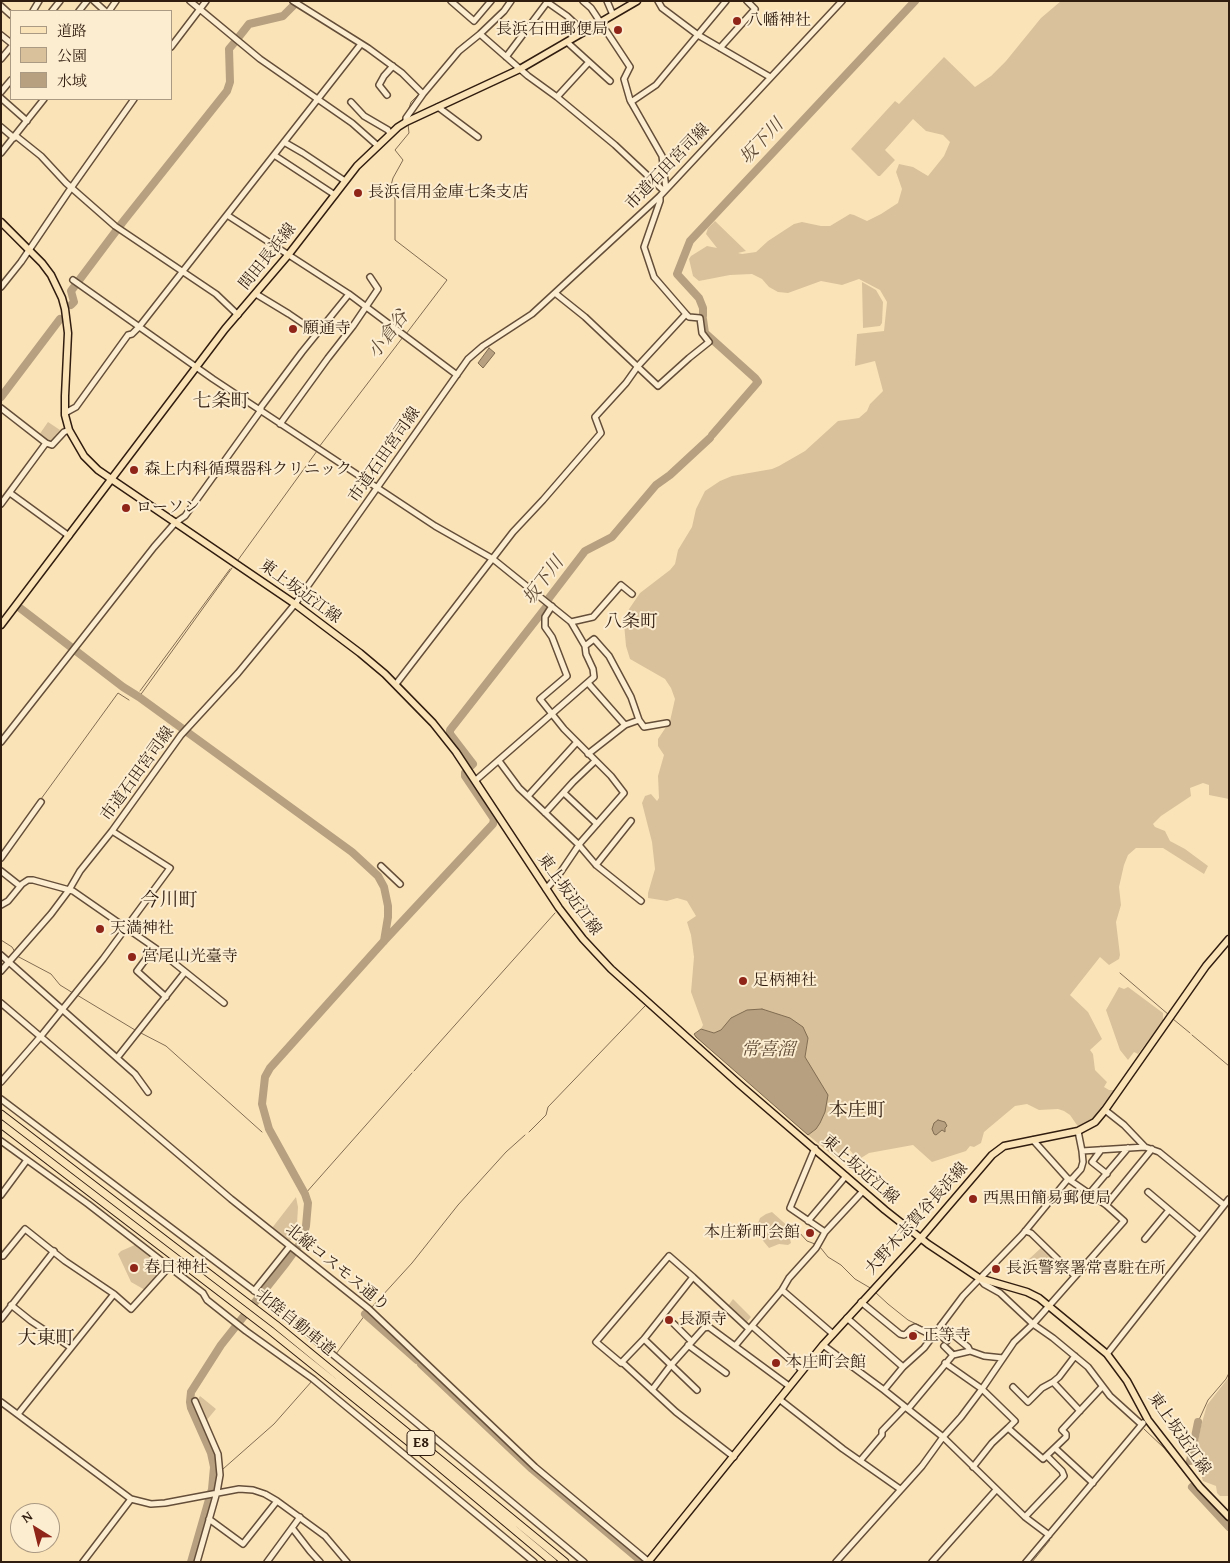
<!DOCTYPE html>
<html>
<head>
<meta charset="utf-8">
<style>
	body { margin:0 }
	#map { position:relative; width:1230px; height:1563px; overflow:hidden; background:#fbe3b8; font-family:"Gentium Book Plus","Noto Serif JP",serif }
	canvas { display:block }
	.frame { position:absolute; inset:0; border:2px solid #311d0f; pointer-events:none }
	.legend { position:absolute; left:10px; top:10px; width:162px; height:90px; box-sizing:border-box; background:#fcedd1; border:1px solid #ab9a83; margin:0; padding:6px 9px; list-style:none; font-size:15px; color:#311d0f }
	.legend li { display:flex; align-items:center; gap:10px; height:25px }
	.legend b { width:25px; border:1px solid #ab9a83 }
	.north { position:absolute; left:10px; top:1503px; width:50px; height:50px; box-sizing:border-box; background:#fcedd1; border:1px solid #ab9a83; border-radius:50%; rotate:324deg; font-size:14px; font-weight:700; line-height:20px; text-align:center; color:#311d0f }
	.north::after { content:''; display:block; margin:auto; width:18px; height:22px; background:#8f2418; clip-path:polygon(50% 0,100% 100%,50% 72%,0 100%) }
</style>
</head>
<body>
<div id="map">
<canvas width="1230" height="1563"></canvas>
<div class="frame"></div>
<ul class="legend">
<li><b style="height:6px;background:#fbe3b8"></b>道路</li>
<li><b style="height:14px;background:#d9c19b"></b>公園</li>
<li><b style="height:14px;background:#b6a07f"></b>水域</li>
</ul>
<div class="north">N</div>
</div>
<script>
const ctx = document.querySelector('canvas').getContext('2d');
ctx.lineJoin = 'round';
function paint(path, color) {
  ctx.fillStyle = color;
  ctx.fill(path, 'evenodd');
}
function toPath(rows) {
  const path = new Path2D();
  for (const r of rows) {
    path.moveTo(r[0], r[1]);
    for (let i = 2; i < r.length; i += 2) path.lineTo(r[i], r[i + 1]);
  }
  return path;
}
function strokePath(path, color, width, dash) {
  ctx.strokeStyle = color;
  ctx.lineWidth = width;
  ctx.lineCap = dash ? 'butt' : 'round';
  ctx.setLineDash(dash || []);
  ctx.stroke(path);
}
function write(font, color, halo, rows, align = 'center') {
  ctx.font = font + ' "Gentium Book Plus","Noto Serif JP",serif';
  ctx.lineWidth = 4;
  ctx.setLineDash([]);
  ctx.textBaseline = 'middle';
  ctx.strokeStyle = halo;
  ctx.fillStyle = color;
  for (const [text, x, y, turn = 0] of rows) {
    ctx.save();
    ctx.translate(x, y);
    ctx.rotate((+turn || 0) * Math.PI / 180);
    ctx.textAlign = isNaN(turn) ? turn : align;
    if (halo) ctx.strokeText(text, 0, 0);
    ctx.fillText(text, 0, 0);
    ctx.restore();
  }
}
paint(toPath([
	[1061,1,1229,1,1229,799,1209,795,1209,785,1203,783,1190,788,1191,796,1161,816,1153,824,1155,827,1165,831,1170,841,1185,849,1208,866,1204,874,1163,848,1136,848,1128,855,1124,865,1119,887,1121,905,1116,922,1120,955,1119,959,1109,965,1100,957,1070,995,1088,1012,1102,1039,1090,1050,1093,1054,1095,1070,1107,1082,1104,1087,1109,1090,1116,1090,1095,1117,1079,1128,1070,1115,1064,1111,1058,1109,1039,1110,1027,1104,1015,1106,984,1132,981,1143,974,1147,970,1146,966,1151,932,1162,913,1145,869,1153,858,1160,849,1149,842,1152,836,1158,808,1135,816,1129,810,1066,805,1057,808,1038,731,1018,722,1030,714,1033,701,1029,703,1025,691,992,694,957,691,935,687,922,696,916,687,901,684,900,677,898,667,901,648,898,648,893,655,869,652,842,642,803,645,796,651,794,657,801,659,798,658,776,664,755,658,746,658,739,670,721,675,699,671,688,665,679,630,659,626,646,624,624,627,612,640,593,670,570,675,564,678,550,692,527,696,509,705,491,720,481,732,476,772,469,779,466,805,451,838,421,859,418,867,411,870,404,883,391,875,361,855,366,857,334,884,331,887,302,880,290,859,279,842,285,821,281,788,293,778,292,769,287,762,279,752,274,730,275,699,281,693,276,689,259,691,256,707,246,717,248,706,234,708,228,715,221,746,251,738,253,742,254,756,252,768,241,794,224,802,222,821,226,830,226,850,214,854,215,867,221,881,214,898,203,902,189,896,172,899,164,913,167,928,176,944,156,950,142,943,135,926,131,913,119,885,150,895,160,880,176,878,176,851,149,895,101,899,104,944,57,975,87,991,76,1006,61,1041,18],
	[862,282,876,290,883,302,882,323,880,326,863,328],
	[48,422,60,430,51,441,48,442,39,435],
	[1119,987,1124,989,1128,987,1163,1013,1163,1021,1138,1054,1134,1052,1128,1060,1120,1050,1106,1010],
	[296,1197,298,1207,297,1224,293,1237,289,1242,272,1228],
	[772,1212,791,1229,789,1235,791,1243,788,1245,779,1244,769,1248,755,1231,760,1218,766,1214],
	[137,1244,165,1266,145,1290,131,1282,118,1254,121,1251],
	[1042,1247,1054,1257,1039,1271,1028,1260],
	[733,1299,751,1317,746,1323,728,1306],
	[1229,1377,1229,1496,1220,1496,1217,1493,1216,1486,1203,1481,1202,1478,1202,1463,1197,1446,1201,1426,1207,1405],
	[200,1396,216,1409,206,1421,197,1401]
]), '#d9c19b');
const water = toPath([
	[489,348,495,353,483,368,478,363,489,348],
	[762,1009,790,1018,803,1027,808,1038,805,1057,828,1095,825,1112,820,1123,816,1129,808,1135,696,1037,694,1034,701,1029,714,1033,721,1030,731,1018,747,1010,762,1009],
	[938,1120,945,1122,947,1126,945,1128,945,1132,942,1130,936,1135,934,1134,932,1129,934,1123,938,1120]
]);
paint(water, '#b6a07f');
strokePath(water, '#816c52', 1);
strokePath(toPath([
	[499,12,507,2],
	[455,52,461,45,468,40],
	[407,114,411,102,419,94],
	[406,334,447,280,395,240,395,199,390,189,393,178,403,160,395,150,409,133,408,124],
	[319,447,403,337],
	[238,560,317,451],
	[140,691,230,569],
	[139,697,232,568],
	[41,799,118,693,129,700],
	[1,940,12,947,15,952],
	[17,956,51,974,60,985,73,993],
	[1120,973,1169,1015],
	[77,995,135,1030],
	[1173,1019,1190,1033],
	[139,1032,166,1046,262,1132],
	[1192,1035,1229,1066],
	[414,1071,555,913],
	[267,1130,269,1129],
	[529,1132,546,1115,548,1107,645,1006],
	[305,1194,412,1073],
	[788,1225,798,1231,807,1241,815,1244],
	[820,1247,828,1257,841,1265,855,1279,872,1289],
	[875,1292,888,1304,908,1320,933,1332],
	[371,1308,412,1263,458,1205,506,1152,525,1135],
	[946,1343,956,1352],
	[336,1354,368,1311],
	[1198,1422,1208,1400,1226,1379,1229,1373],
	[1144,1429,1164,1448,1186,1475],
	[955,1445,963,1453],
	[223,1469,274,1424,312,1381],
	[1032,1562,1050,1540,1048,1538]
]), '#816c52', 1);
strokePath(toPath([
	[238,38,249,24,283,16,298,1],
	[71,305,74,302,71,291,122,223,227,91,230,82,229,49,234,43],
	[703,316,703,308,699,298,677,274,690,241,915,1],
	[703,319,705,333,755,378,758,382,712,435],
	[1,397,60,319],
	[20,608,123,687,139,697,352,852,378,876,384,887,388,906,388,917,384,941],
	[471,766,473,764,450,734,450,730,547,606,549,598,585,551,612,537,656,485,670,475,710,438],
	[269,1129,262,1104,265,1077,270,1068,384,941,493,824,494,819,465,776,465,773],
	[365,1314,417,1360],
	[421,1364,532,1469,641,1561],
	[1190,1461,1198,1422],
	[1192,1487,1229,1527],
	[191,1562,212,1489,214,1467,211,1453,191,1408,190,1402,191,1392,221,1345,286,1263,302,1241,306,1226,308,1203,305,1194,269,1129]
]), '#b6a07f', 8);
const minor = toPath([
	[94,1,105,11],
	[190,1,260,59,352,123,378,146],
	[293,1,368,48,402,73,423,94],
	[451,1,474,21,491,1],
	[583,1,591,8,630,67,624,79,630,100,662,156,666,189],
	[607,1,613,15],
	[658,1,662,8,698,35,770,77],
	[547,2,567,16,584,32],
	[1,6,11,15],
	[33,11,39,1],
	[52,11,60,1],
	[79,11,87,1],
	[109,11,116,1],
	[480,34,528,76,557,97,615,145,664,191],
	[1,35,11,43],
	[567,42,610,81],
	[171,47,206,1],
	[720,48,755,9,747,1],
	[506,57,548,1],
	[1,59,11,47],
	[1,92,11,80],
	[387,95,379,85,384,76,393,66],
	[557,97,589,62],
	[1,98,27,121],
	[351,102,364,116,388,130,390,134],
	[631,102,656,85,726,1],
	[438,107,478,137],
	[406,122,406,118,423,94,459,51,480,34,504,11,511,1],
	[1,127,14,138],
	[16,136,41,156,66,183,115,226,216,294,238,315],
	[284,142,303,153,345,181],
	[1,153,44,99],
	[274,155,335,195],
	[227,215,349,294],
	[73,280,213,379,435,526,493,559,571,622,585,646,586,654,593,669,594,677,476,780],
	[1,287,21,262,71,188,134,99],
	[555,293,585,317,658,386,689,358,709,342,702,333,700,318,689,317,686,314],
	[256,294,289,314,317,333],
	[1,408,46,443,52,445,64,432,69,430],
	[65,413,76,407,128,335,132,334,139,327,361,44],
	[280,424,328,358,353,326,378,289,370,277],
	[10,493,69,536],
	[1,504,46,443],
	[571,622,593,617,621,585,632,594],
	[585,646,594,639,609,656,631,697,639,720,644,727,667,723],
	[588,683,625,725],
	[396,684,513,532,543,500,601,433,595,417,626,383,638,366,686,314,654,277,644,247,660,201,660,196],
	[1,742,154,547,175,523,185,516,261,410,261,407,302,352,349,294,457,375],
	[588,754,625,725,639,720],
	[499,761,519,788,579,845,596,865,641,901],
	[564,793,597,824],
	[528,796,577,742],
	[545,813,573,782,595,761],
	[1,858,41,802],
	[596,865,631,821],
	[381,866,400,884],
	[1,871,20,886],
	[546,889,560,873,581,842,624,793,611,776,564,729,540,699,567,676,552,637,545,627,545,617,552,606],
	[1,905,8,901,22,884,28,880,33,880,73,891,158,950,224,1003],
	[154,948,137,971,166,997],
	[1,955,135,1074,148,1092],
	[1,971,51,914,69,890,80,871,112,831,181,735,238,673,295,604,468,359,483,346,532,314,660,196,842,1],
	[1,1003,231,1199,369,1309,535,1467,649,1562],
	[117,1058,185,972],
	[1,1082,41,1036,103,959,170,868,112,831],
	[1,1099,256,1292,390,1401,584,1562],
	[1105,1110,1124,1125,1145,1147],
	[1078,1131,1082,1151,1145,1147,1159,1152,1224,1205],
	[1,1141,88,1204,203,1293,207,1300,246,1331,313,1379,534,1562],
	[815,1148,790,1208,825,1232],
	[1101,1150,1092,1162,1107,1174],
	[1148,1192,1200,1236],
	[1089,1194,1128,1148],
	[1,1195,27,1160],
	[1106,1205,1152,1149],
	[808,1221,846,1176],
	[1025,1231,1031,1233,1074,1275],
	[1145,1239,1169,1210],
	[1,1255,3,1256,25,1229,65,1261,114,1294],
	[693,1277,749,1329],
	[979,1278,984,1284,1000,1293,1033,1324,1124,1221,1106,1205,1068,1179,1033,1140],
	[782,1290,833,1334],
	[254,1291,290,1246],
	[861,1302,900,1334,904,1335,906,1334,911,1329,915,1327,933,1336],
	[11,1305,31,1321,70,1347],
	[847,1318,903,1367],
	[1,1319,54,1251],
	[674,1324,691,1341],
	[941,1325,968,1347,970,1351],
	[752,1326,802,1370],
	[936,1332,947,1341],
	[644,1339,671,1365,704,1328,709,1327,789,1386],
	[688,1345,726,1373],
	[823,1345,884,1390,943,1437,1025,1517,1049,1535],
	[735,1346,782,1290,789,1278,816,1248,825,1232,863,1191],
	[944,1346,953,1355],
	[1107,1354,1229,1199],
	[621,1363,644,1339,693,1277,669,1256,596,1342,621,1363,624,1364,676,1412,734,1457],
	[945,1363,982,1389,1015,1421,1008,1428],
	[1053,1382,1080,1411],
	[1013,1387,1028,1402,1042,1388,1053,1382,1059,1377,1075,1356],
	[652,1390,671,1365,697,1390],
	[884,1390,903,1367,924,1348,963,1296,1022,1235,1068,1179,1072,1179,1081,1169,1083,1162,1082,1151],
	[779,1399,843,1449,900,1489],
	[195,1401,218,1454,220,1475,217,1492,197,1562],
	[1,1402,131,1499,151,1504,165,1503,239,1489,253,1490,265,1494,277,1501,325,1536,347,1562],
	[908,1409,953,1355,970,1351,984,1356,1003,1358],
	[18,1414,114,1294,131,1309,169,1267],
	[1055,1448,1093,1483],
	[860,1461,882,1435,882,1431,905,1407],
	[973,1467,992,1443,1008,1428,1043,1459,1066,1437,1066,1434,1062,1430,1102,1387],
	[1025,1517,1064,1476,1062,1471,1047,1456],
	[209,1519,243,1544,277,1501],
	[293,1529,310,1551,320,1562],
	[83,1562,131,1499],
	[267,1562,300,1517],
	[836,1562,922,1466,943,1437,961,1417,982,1389,1014,1342,1033,1324,1053,1338,1088,1367,1110,1396,1141,1424],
	[932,1562,996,1490],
	[1026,1562,1143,1423]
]);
const major = toPath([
	[1,222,42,263,51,275,62,298,65,309,68,333,65,396,65,415,69,430,84,456,98,470,295,604,360,653,385,674,433,723,456,752,559,908,583,939,611,969,739,1084,885,1210,928,1244,979,1278,1027,1292,1039,1298,1107,1354,1127,1381,1148,1420,1200,1487,1229,1517],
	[1,625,225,329,289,254,357,166,398,127,406,122,520,69,637,1],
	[648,1562,823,1345,921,1238,992,1155,1004,1146,1078,1131,1095,1122,1105,1110,1206,966,1229,939]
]);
const highway = toPath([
	[1,1114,276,1325,565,1562],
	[1,1124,271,1331,430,1459,553,1562]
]);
strokePath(minor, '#644e39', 8);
strokePath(major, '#311d0f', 9);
strokePath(highway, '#311d0f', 9);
strokePath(minor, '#fcedd1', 5);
strokePath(major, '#fbe3b8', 6);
strokePath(highway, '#fbe3b8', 7);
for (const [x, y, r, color] of [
	[737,21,5,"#8f2418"],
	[618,30,5,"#8f2418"],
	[358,193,5,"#8f2418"],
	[293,329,5,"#8f2418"],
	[134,470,5,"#8f2418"],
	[126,508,5,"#8f2418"],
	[100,929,5,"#8f2418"],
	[132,957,5,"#8f2418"],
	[743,981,5,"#8f2418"],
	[973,1199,5,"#8f2418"],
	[810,1233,5,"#8f2418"],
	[134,1268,5,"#8f2418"],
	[996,1269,5,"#8f2418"],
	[669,1320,5,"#8f2418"],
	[913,1336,5,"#8f2418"],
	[776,1363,5,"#8f2418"]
]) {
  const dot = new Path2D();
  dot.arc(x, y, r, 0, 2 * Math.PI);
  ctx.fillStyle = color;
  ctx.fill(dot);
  strokePath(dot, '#fcedd1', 2);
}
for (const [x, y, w] of [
	[421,1443,28]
]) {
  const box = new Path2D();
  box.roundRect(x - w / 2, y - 12.5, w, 25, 4);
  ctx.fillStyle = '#fcedd1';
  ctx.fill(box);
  strokePath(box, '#311d0f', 1);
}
write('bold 15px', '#311d0f', null, [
	["E8",421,1443]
]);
write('16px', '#311d0f', '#fcedd1', [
	["八幡神社",747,21],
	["長浜石田郵便局",608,30,"right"],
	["長浜信用金庫七条支店",368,193],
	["願通寺",303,329],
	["森上内科循環器科クリニック",144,470],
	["ローソン",136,508],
	["天満神社",110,929],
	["宮尾山光臺寺",142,957],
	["足柄神社",753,981],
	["西黒田簡易郵便局",983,1199],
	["本庄新町会館",800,1233,"right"],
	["春日神社",144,1268],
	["長浜警察署常喜駐在所",1006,1269],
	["長源寺",679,1320],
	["正等寺",923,1336],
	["本庄町会館",786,1363]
], 'left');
write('16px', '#311d0f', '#fcedd1', [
	["市道石田宮司線",668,167,-46],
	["間田長浜線",268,257,-51],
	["市道石田宮司線",385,455,-55],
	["東上坂近江線",300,592,36],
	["市道石田宮司線",138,774,-54],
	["東上坂近江線",569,895,54],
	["東上坂近江線",860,1170,41],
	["大野木志賀谷長浜線",917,1219,-48],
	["北縦コスモス通り",337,1268,39],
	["北陸自動車道",295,1323,39],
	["東上坂近江線",1179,1434,55]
]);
write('italic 18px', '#604b36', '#fcedd1', [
	["坂下川",762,142,-47],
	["小倉谷",389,335,-53],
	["坂下川",544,581,-53],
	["常喜溜",768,1050]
]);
write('18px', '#311d0f', '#fcedd1', [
	["八条町",631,622]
]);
write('19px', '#311d0f', '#fcedd1', [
	["七条町",221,402],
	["今川町",169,901],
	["本庄町",857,1111],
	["大東町",46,1339]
]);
</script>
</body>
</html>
